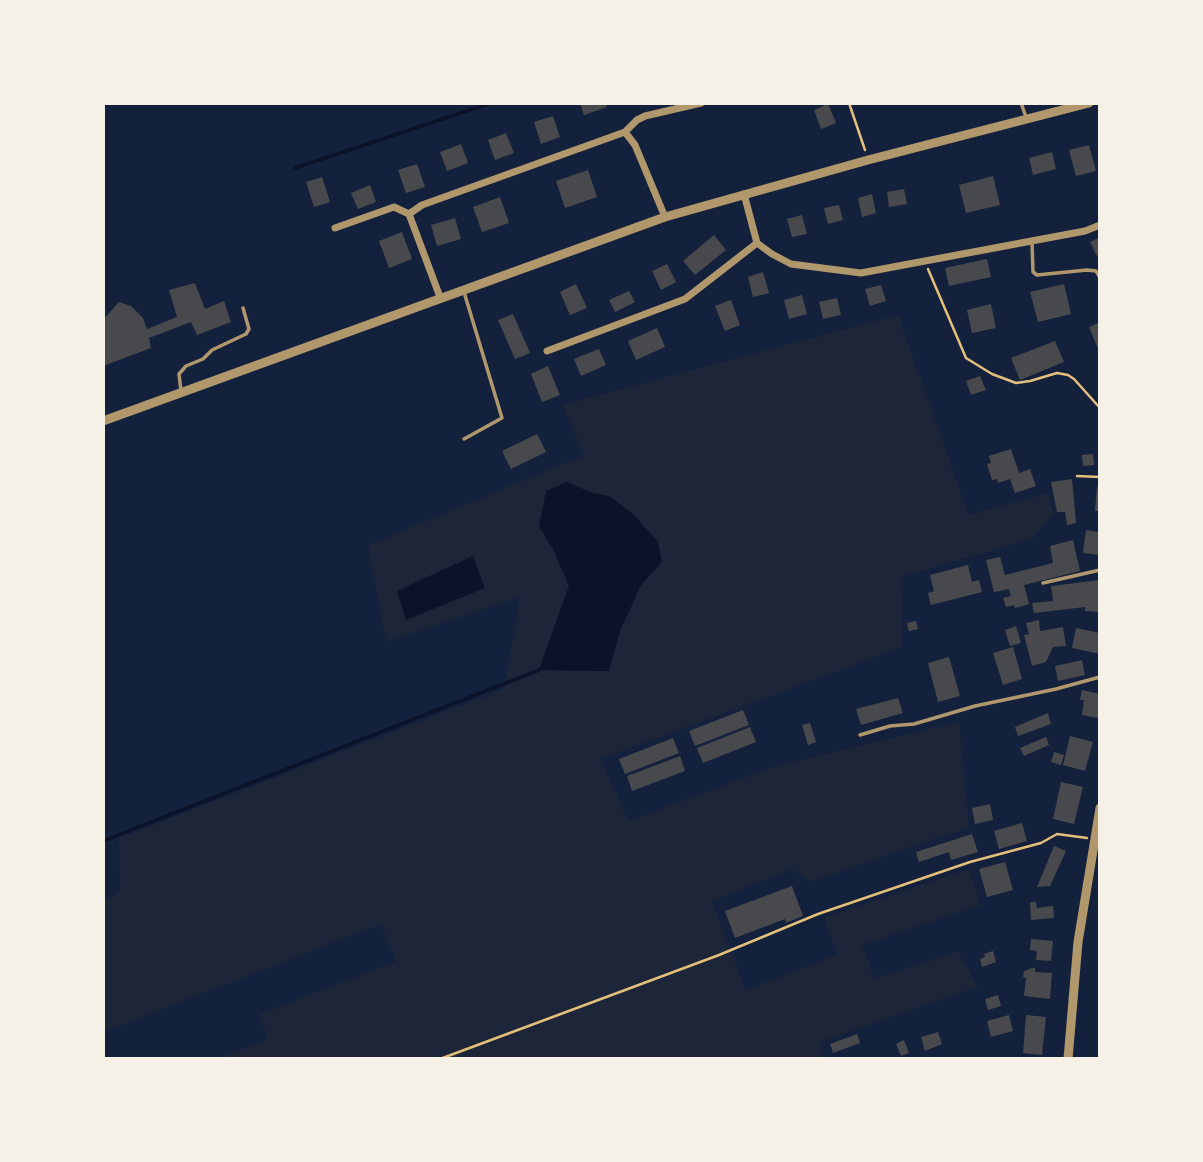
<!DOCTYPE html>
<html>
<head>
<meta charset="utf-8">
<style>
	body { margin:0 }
	#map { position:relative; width:1203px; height:1162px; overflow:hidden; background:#14213d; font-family:"DM Sans",sans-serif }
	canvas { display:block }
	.frame { position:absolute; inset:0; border:105px solid #f6f1e7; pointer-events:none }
</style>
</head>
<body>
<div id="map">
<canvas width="1203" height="1162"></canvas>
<div class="frame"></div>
</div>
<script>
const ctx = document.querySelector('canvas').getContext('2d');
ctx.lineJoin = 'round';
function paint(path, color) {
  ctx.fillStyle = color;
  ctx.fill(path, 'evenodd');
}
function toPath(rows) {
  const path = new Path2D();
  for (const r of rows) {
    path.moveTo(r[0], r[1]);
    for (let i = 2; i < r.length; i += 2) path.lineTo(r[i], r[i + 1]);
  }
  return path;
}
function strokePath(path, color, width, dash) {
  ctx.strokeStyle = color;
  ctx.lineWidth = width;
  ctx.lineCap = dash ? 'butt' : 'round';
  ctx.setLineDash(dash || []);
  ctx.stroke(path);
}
paint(toPath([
	[898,315,969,515,1047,493,1054,513,1032,539,903,576,902,647,601,759,628,821,772,767,959,722,969,827,811,882,792,869,712,901,746,990,838,954,824,917,969,869,981,905,862,945,875,979,958,951,978,987,820,1042,825,1059,218,1059,268,1039,258,1015,396,961,381,924,103,1032,103,902,120,891,119,838,504,689,520,597,386,642,368,545,584,455,562,405],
	[567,482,592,493,609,496,662,562,641,585,620,631,608,671,539,670,569,586,553,549,539,526]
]), '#1d2539');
paint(toPath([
	[567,482,592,493,609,496,633,514,658,542,662,562,641,585,620,631,609,671,539,670,569,586,553,549,539,526,546,491],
	[473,556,485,588,406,620,397,591]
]), '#0b132b');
strokePath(toPath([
	[295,168,491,103],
	[103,841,539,670]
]), '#0b132b', 3.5);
paint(toPath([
	[580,103,605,103,607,107,584,115],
	[828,104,836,123,821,129,814,110],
	[553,116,560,137,541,144,534,122],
	[506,133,514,153,495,160,488,140],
	[461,144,468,163,447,171,440,152],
	[1089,145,1096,171,1076,176,1069,150],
	[1052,152,1056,169,1033,175,1029,158],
	[417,164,425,187,406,193,398,170],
	[588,170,597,197,565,208,556,181],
	[993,176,1000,205,966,213,959,185],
	[322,177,330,202,314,207,306,182],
	[370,185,376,202,358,209,351,193],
	[904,189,907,204,889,207,887,192],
	[872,194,876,213,862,217,858,198],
	[500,197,509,223,482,232,473,207],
	[839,205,843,220,828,224,824,208],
	[802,215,807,234,792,237,787,219],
	[455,218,461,239,437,246,431,225],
	[402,232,412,259,389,268,379,241],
	[714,235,726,250,695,275,683,261],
	[1100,237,1100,255,1097,256,1090,242],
	[987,259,991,277,949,286,945,268],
	[667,264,676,282,661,290,652,271],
	[763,272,769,293,753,297,748,277],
	[195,283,205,309,224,301,231,322,197,335,191,322,149,338,151,348,103,366,103,320,119,302,131,306,143,318,147,329,177,317,169,290],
	[576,284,587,308,570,315,560,292],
	[1064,284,1071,314,1038,322,1030,292],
	[881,285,886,301,870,306,865,289],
	[629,291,635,302,615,312,609,300],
	[802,295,807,314,789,319,784,300],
	[837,298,841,315,823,319,819,302],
	[731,300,740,325,725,331,715,306],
	[991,304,996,328,972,333,967,310],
	[513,314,530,353,515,359,498,320],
	[1100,322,1100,354,1089,327],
	[657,328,665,347,636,360,628,341],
	[1055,341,1064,362,1020,380,1011,358],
	[599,349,606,365,581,376,574,359],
	[548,366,560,395,542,402,531,374],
	[980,376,986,390,971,395,966,381],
	[537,434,546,452,511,469,502,451],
	[1011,449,1019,473,1030,469,1036,486,1015,493,1010,479,998,483,997,479,992,480,987,464,991,463,989,456],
	[1093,454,1094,465,1083,466,1082,455],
	[1072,479,1076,523,1067,525,1065,512,1057,512,1051,482],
	[1097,487,1100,487,1100,511,1095,511],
	[1086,530,1100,532,1100,555,1083,553],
	[1073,540,1080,571,1024,585,1029,604,1015,608,1014,605,1006,607,1003,598,1011,596,1009,589,994,592,986,560,1000,557,1005,575,1053,563,1050,546],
	[968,565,972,582,979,580,982,592,931,605,928,593,934,591,930,575],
	[1100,580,1100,612,1085,611,1085,607,1034,613,1032,603,1053,601,1051,586],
	[1039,620,1040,631,1063,627,1066,646,1053,647,1046,662,1032,666,1024,635,1029,634,1026,623],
	[916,621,918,629,909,631,907,623],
	[1016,626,1021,643,1010,646,1005,630],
	[1076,628,1100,633,1100,654,1072,648],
	[1013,647,1022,679,1003,685,993,653],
	[949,657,960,696,938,702,928,663],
	[1082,660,1085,675,1058,681,1055,666],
	[1082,690,1100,694,1098,718,1082,715,1084,700,1080,700],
	[898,698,903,713,861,725,856,709],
	[743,710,749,725,695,746,689,731],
	[1048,713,1051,724,1018,736,1015,727],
	[810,723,816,742,808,745,802,725],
	[750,727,756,742,703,763,697,748],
	[1070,736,1093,742,1085,771,1063,765],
	[1046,737,1049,745,1024,756,1020,748],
	[673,738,679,753,625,774,619,759],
	[1054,752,1064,755,1061,765,1051,762],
	[680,756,685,771,632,791,627,776],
	[1061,782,1083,787,1074,824,1053,819],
	[990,804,993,820,975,824,972,808],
	[1022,823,1027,841,999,849,994,831],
	[972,834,978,852,951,860,949,852,919,862,916,852],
	[1054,846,1066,851,1050,886,1037,887],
	[1005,862,1013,890,987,897,979,869],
	[792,886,803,916,786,923,785,919,735,938,725,911],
	[1030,902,1036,902,1037,908,1053,906,1054,918,1031,920],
	[1031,939,1053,941,1051,961,1036,960,1037,951,1030,950],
	[993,951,996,962,982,967,980,959,985,957,984,954],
	[1032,968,1035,968,1035,972,1052,973,1050,999,1024,996,1026,978,1023,977,1024,971],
	[998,995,1001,1006,988,1010,985,999],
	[1009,1015,1013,1031,991,1037,987,1021],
	[1026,1015,1046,1017,1042,1055,1023,1053],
	[938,1032,942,1044,925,1051,921,1037],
	[857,1034,860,1043,833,1053,830,1044],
	[904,1040,909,1053,901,1056,896,1044]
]), '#48494c');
strokePath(toPath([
	[849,103,865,150],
	[928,269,966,358,992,374,1016,383,1030,381,1057,373,1068,375,1074,379,1100,408],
	[1077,476,1100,477],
	[440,1059,719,955,818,914,970,862,1041,843,1057,834,1087,838]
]), '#e5c07b', 2.5);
strokePath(toPath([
	[1021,103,1026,117],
	[1032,242,1033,272,1037,275,1087,270,1096,271,1100,278],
	[464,292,502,418,464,439],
	[181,391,179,374,186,366,203,359,212,350,246,334,249,329,243,308],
	[1043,583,1100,570],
	[860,735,890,726,914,724,975,706,1056,689,1100,677]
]), '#b1986c', 3.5);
strokePath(toPath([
	[625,132,637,120,645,116,701,103],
	[744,194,757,243,772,254,791,264,861,273,1085,231,1100,225],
	[409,214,422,205,625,132,635,145,665,217],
	[335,228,394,207,409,214,440,297],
	[547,351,685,299,757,243]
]), '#b1986c', 7);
strokePath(toPath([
	[103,421,665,217,868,160,1089,103],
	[1068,1059,1078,942,1100,808]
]), '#b1986c', 9);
</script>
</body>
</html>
